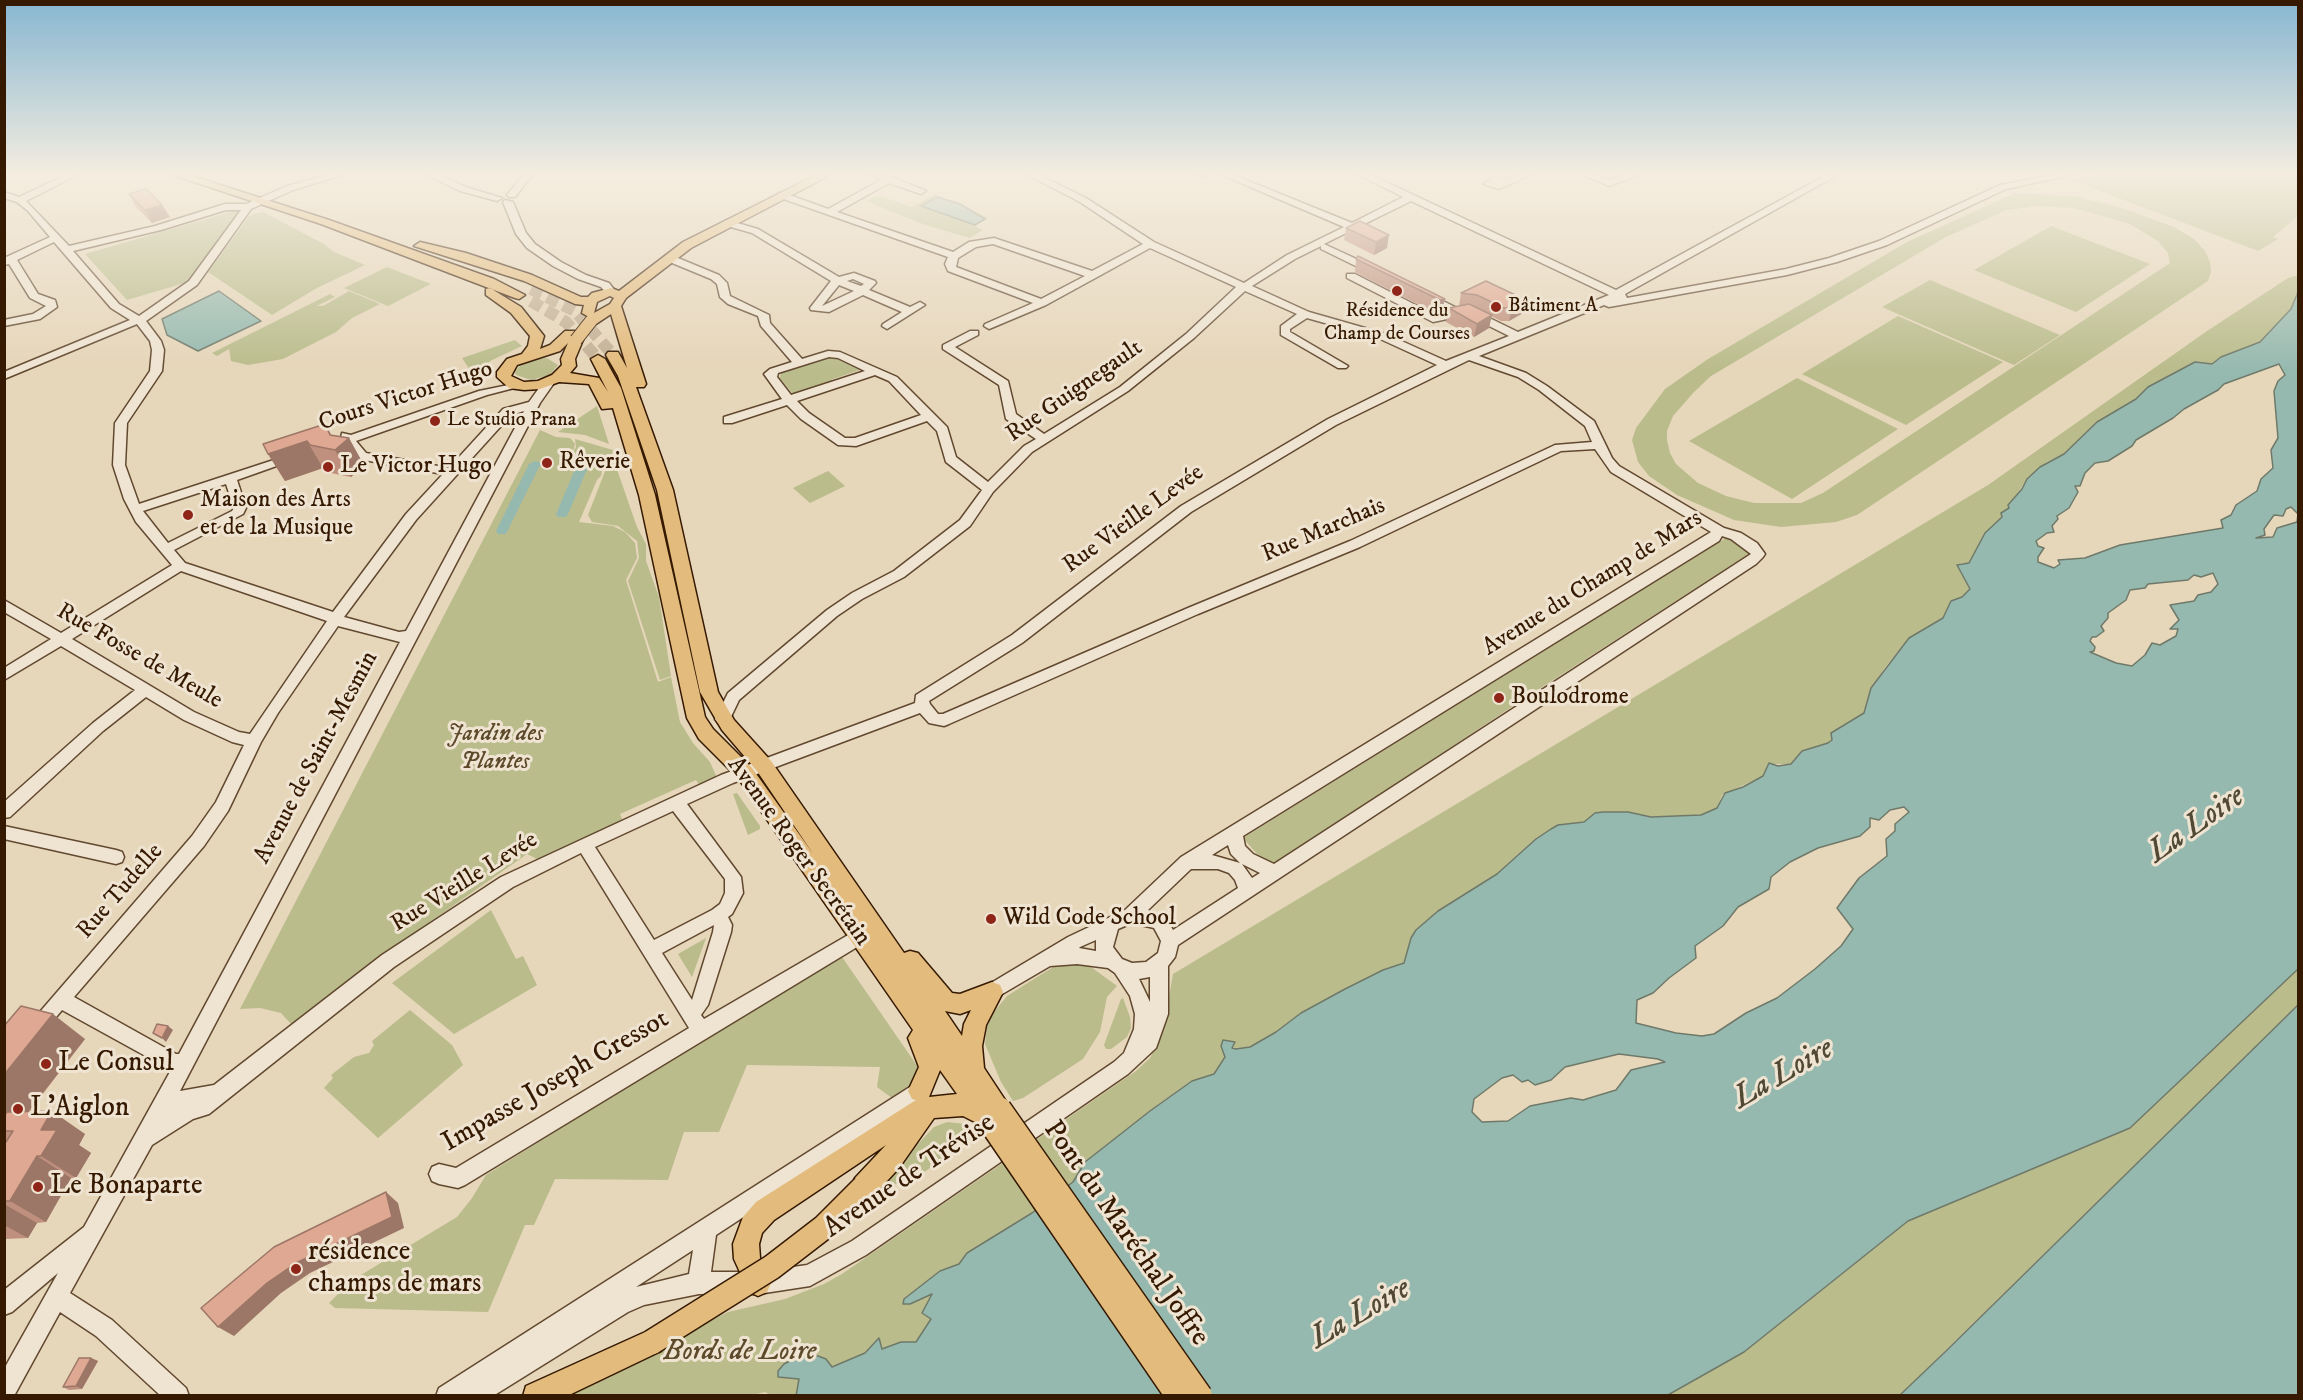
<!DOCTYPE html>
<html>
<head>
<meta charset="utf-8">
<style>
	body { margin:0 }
	#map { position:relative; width:2303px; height:1400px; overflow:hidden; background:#e6d6ba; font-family:"IM FELL DW Pica",serif }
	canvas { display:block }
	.frame { position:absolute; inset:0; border:6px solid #351901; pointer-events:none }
</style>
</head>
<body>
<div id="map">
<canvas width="2303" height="1400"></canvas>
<div class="frame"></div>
</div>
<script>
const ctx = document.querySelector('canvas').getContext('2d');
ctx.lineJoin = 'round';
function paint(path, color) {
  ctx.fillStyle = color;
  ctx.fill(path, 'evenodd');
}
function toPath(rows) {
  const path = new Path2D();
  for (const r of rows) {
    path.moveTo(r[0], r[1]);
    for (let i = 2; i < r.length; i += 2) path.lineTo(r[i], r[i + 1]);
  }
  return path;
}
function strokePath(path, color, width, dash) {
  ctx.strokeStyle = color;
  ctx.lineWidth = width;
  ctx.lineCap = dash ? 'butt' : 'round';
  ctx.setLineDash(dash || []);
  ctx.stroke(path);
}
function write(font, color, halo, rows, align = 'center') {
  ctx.font = font + ' "IM FELL DW Pica",serif';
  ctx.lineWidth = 6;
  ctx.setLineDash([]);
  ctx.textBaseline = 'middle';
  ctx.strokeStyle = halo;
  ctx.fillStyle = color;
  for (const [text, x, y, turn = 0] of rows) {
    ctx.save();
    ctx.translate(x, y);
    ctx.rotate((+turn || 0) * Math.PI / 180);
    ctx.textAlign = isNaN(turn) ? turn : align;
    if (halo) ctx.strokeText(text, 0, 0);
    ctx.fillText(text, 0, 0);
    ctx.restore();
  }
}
paint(toPath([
	[2101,174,2298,174,2298,216,2273,237,2278,239,2258,251,2068,179],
	[2015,193,2076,196,2125,209,2174,227,2194,239,2205,251,2210,262,2211,272,2208,281,1857,515,1836,522,1781,527,1734,520,1677,495,1649,476,1638,462,1632,440,1636,428,1665,389,1708,359,1907,242],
	[2036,206,2074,208,2130,224,2158,241,2168,253,2170,263,1823,493,1801,503,1754,503,1726,496,1698,483,1676,464,1670,453,1667,440,1667,431,1673,416,1694,392,1711,376,1946,237,2007,210],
	[935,194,989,218,974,226,983,230,970,238,925,225,866,201,878,195,912,207],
	[237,210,241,211,188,282,127,300,85,254],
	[263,212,324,244,334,252,365,265,317,288,272,315,208,272,250,215],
	[2051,226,2150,264,2076,312,1974,270],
	[387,267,431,284,388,306,344,288],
	[2298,275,2298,292,2292,309,2260,342,2221,357,2212,364,2195,362,2148,387,2136,399,2087,431,2064,454,2047,462,2027,479,2002,517,1985,533,1973,558,1969,563,1961,563,1958,568,1970,589,1962,597,1951,601,1943,618,1909,638,1883,670,1864,713,1841,726,1828,744,1802,751,1791,764,1773,764,1763,776,1722,795,1717,808,1701,815,1651,817,1628,812,1603,812,1595,813,1584,822,1558,825,1536,839,1497,874,1438,911,1416,930,1411,938,1404,963,1345,989,1301,1013,1276,1032,1250,1047,1236,1049,1233,1046,1221,1046,1225,1057,1214,1074,1192,1081,1150,1111,1086,1162,1073,1182,1032,1213,967,1253,959,1264,940,1271,910,1304,932,1294,931,1319,916,1342,901,1342,882,1349,879,1338,865,1353,832,1367,779,1377,799,1379,796,1395,771,1395,765,1392,749,1396,556,1396,728,1312,785,1299,824,1284,842,1274,1136,1071,1150,1058,1163,1032,1173,974,1988,485,2207,331,2288,278],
	[1930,280,2060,335,2014,365,1882,307],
	[349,291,380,304,352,318,336,332,283,359,248,365,231,361,229,349,217,356,212,353,330,294,335,297,317,306,323,306],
	[1898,316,2003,362,1906,425,1802,374],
	[515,340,522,346,490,361,483,373,474,376,462,358],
	[833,357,860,370,833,379,826,385,815,386,794,395,780,378,781,372],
	[547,358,558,365,550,375,531,380,516,375,515,372,521,364,534,359],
	[1797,378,1898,429,1792,499,1689,441],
	[597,406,609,444,585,435,558,432],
	[540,430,556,437,570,438,575,444,573,452,576,447,575,439,613,450,611,461,614,461,637,527,646,544,646,561,659,597,671,676,660,680,628,581,639,558,637,541,618,526,592,522,588,515,609,461,605,461,603,466,601,476,597,480,579,522,613,526,625,532,635,543,637,558,626,580,658,682,671,677,680,722,693,743,710,762,717,778,700,786,696,780,620,814,623,821,539,860,527,854,377,959,291,1024,281,1013,260,1008,240,1009],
	[828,471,845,486,810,503,793,488],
	[1726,538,1734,539,1750,553,1519,702,1272,866,1257,854,1243,838],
	[737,793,760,826,760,829,748,835,733,794],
	[491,910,516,959,523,956,537,985,454,1034,392,983],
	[706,938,692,977,678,954],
	[840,954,918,1067,916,1080,892,1098,877,1087,880,1067,747,1065,719,1132,684,1132,668,1180,555,1179,534,1225,525,1225,488,1312,335,1308,329,1303,351,1281,457,1217,472,1198,486,1175],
	[1081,964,1091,967,1117,986,1107,997,1100,1032,1083,1059,1023,1098,1013,1101,1001,1082,985,1044,987,1027,994,1012,1007,996,1053,967],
	[2298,969,2298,1005,1900,1395,1668,1396,1744,1352,1908,1221,2130,1128],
	[1123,998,1130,1017,1131,1028,1127,1037,1111,1049,1106,1049,1104,1045,1121,999],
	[410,1010,452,1045,463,1065,378,1138,324,1088,333,1078,331,1075,354,1057,369,1053,374,1045,372,1041],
	[947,1122,966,1124,980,1133,910,1182,877,1187,934,1127]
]), '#babc8c');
const water = toPath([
	[937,197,960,204,985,219,975,225,921,206,937,197],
	[219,291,261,321,198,351,167,335,162,319,219,291],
	[2298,292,2298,969,2130,1128,1908,1221,1744,1352,1668,1395,796,1396,799,1379,778,1377,778,1371,784,1364,800,1356,818,1356,826,1359,832,1367,865,1353,879,1338,882,1349,901,1342,916,1342,931,1319,922,1313,932,1294,910,1304,903,1304,904,1299,940,1271,959,1264,967,1253,1032,1213,1073,1182,1085,1162,1150,1111,1192,1081,1214,1074,1225,1057,1221,1046,1223,1040,1235,1042,1232,1048,1236,1049,1250,1047,1276,1032,1301,1013,1345,989,1383,970,1404,963,1411,938,1416,930,1438,911,1497,874,1536,839,1551,829,1558,825,1584,822,1595,813,1603,812,1628,812,1651,817,1701,815,1717,808,1725,793,1743,787,1763,776,1769,763,1778,766,1791,764,1802,751,1828,743,1832,740,1831,733,1864,713,1871,688,1909,638,1943,618,1951,601,1962,597,1970,589,1957,565,1969,563,1985,533,2002,517,2001,513,2009,508,2008,505,2022,489,2027,479,2040,467,2064,454,2097,422,2136,399,2148,387,2195,362,2212,364,2221,357,2260,342,2291,309,2298,292],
	[2279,364,2285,375,2278,381,2274,391,2278,438,2271,450,2273,468,2261,479,2257,491,2236,505,2231,515,2221,520,2223,528,2120,545,2085,558,2058,560,2060,564,2054,568,2038,562,2038,557,2044,548,2038,546,2036,541,2047,533,2054,532,2052,526,2058,519,2057,516,2069,508,2078,492,2075,486,2080,486,2085,473,2095,463,2108,461,2132,446,2136,440,2173,418,2184,409,2218,390,2224,384,2279,364],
	[2291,507,2298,514,2297,522,2277,528,2273,537,2256,538,2265,535,2264,529,2274,515,2283,516,2286,509,2291,507],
	[2213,573,2218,584,2211,592,2198,595,2194,601,2170,605,2179,620,2170,629,2178,629,2176,636,2160,645,2152,643,2145,655,2132,666,2116,663,2090,652,2094,651,2095,647,2090,641,2092,637,2096,637,2104,631,2101,626,2108,618,2108,613,2126,600,2130,590,2145,588,2148,584,2188,580,2194,575,2201,577,2213,573],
	[1904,807,1909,812,1895,824,1895,831,1886,839,1887,856,1859,878,1837,908,1853,929,1841,946,1815,969,1777,998,1746,1013,1714,1034,1702,1036,1676,1033,1636,1023,1637,1000,1653,993,1669,978,1696,958,1695,946,1723,926,1738,907,1769,889,1771,877,1790,862,1818,848,1860,836,1870,827,1870,818,1879,820,1890,810,1904,807],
	[1619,1054,1658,1059,1665,1062,1631,1070,1616,1090,1583,1100,1571,1098,1530,1106,1508,1121,1482,1122,1472,1112,1474,1099,1502,1078,1513,1075,1522,1082,1528,1080,1535,1085,1551,1080,1565,1067,1619,1054],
	[2298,1005,2298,1395,1900,1395,1946,1351,2298,1005]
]);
paint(water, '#96b9af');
strokePath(water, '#6f7969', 1.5);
paint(toPath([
	[535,461,544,464,539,467,506,534,498,534,496,531,529,464,535,461],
	[582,464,588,467,568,514,566,517,558,517,556,514,576,467,582,464]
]), '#96b9af');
strokePath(toPath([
	[531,289,575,311,613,355],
	[531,301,566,322,598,359]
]), '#c3b095', 12, [12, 6]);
const minor = toPath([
	[68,174,79,174,26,201,69,246,155,226,225,204,246,204,287,186,331,174,345,174,293,190,251,209,197,285,146,321,161,341,164,350,162,371,127,423,125,465,139,504,289,455,297,455,299,458,237,480,246,508,243,514,174,550,185,563,333,612,406,514,443,474,358,459,346,444,330,450,326,449,326,443,341,438,342,433,351,435,479,391,518,383,518,387,487,395,356,441,366,453,449,468,503,409,529,402,544,381,548,380,554,383,540,403,180,1091,214,1085,382,955,501,877,721,775,915,703,916,695,1012,635,1181,506,1328,419,1437,365,1378,338,1307,318,1290,329,1290,332,1348,366,1346,368,1338,368,1281,335,1281,326,1297,314,1245,291,1194,338,1128,391,1032,452,993,492,970,526,904,577,862,599,837,616,739,700,728,723,723,725,718,723,715,719,728,693,827,610,852,593,894,571,960,520,982,490,946,462,937,431,927,421,856,446,838,445,801,419,787,405,732,423,724,423,724,417,782,399,764,374,770,369,792,362,761,326,758,316,728,304,720,297,717,284,711,279,665,260,665,256,673,256,719,275,727,283,730,296,769,315,770,323,802,359,828,351,840,352,897,377,947,427,956,457,988,482,1024,446,1036,439,1006,419,999,385,943,349,943,345,970,331,978,331,978,335,955,347,1008,381,1016,414,1044,434,1120,387,1186,334,1236,287,1150,248,1046,305,989,329,984,326,985,324,1033,303,948,271,945,264,948,257,778,197,778,193,784,193,828,209,881,180,869,174,892,177,926,191,921,194,889,183,837,212,953,252,969,242,994,238,1092,271,1143,244,1080,202,1026,174,1037,174,1086,198,1154,242,1244,283,1287,255,1344,227,1220,174,1231,174,1352,223,1403,197,1357,174,1369,174,1616,290,1828,174,1839,174,1625,294,1627,298,1786,269,1829,258,1879,241,2000,185,2058,174,2075,174,2006,189,1887,245,1837,262,1787,275,1609,307,1604,305,1479,356,1526,373,1547,386,1594,421,1612,458,1619,466,1724,528,1741,533,1757,543,1765,554,1763,557,1756,564,1178,945,1175,957,1168,966,1168,1014,1156,1048,1128,1074,866,1255,810,1286,758,1294,699,1294,644,1305,628,1312,493,1396,436,1396,439,1388,913,1085,920,1082,927,1085,930,1091,927,1097,716,1235,711,1272,758,1272,807,1265,852,1241,1114,1062,1124,1053,1134,1029,1135,1014,1130,996,1115,973,1108,968,1077,964,1050,966,992,1000,986,998,983,992,986,986,1068,937,1125,910,1181,857,1711,532,1611,472,1595,449,1561,451,1360,547,1198,614,949,724,944,726,929,723,920,713,733,783,687,804,741,877,743,893,732,914,728,917,732,925,731,932,708,1005,701,1015,704,1019,855,931,861,928,867,931,870,936,867,941,465,1185,458,1188,439,1184,432,1181,429,1174,432,1167,439,1164,456,1168,689,1028,581,853,513,887,394,967,209,1114,193,1119,152,1145,70,1293,112,1320,186,1388,189,1396,161,1396,96,1336,60,1312,14,1396,4,1396,4,1369,58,1273,12,1312,4,1315,4,1290,84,1227,171,1070,62,1010,42,1034,35,1036,28,1034,26,1028,192,836,216,802,244,745,232,742,184,720,146,697,103,731,10,817,4,818,4,802,93,723,135,690,61,646,4,680,4,668,51,639,4,612,4,600,61,633,172,565,136,522,124,499,113,465,115,423,150,371,152,350,150,341,137,324,4,379,4,372,130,320,111,308,54,242,17,260,38,294,55,300,57,307,40,319,4,326,4,320,33,314,46,306,30,298,9,264,4,265,4,258,50,237,28,211,17,202,4,198,4,192,19,197,68,174],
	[1411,201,1609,295,1518,332,1473,310,1459,309,1431,295,1423,295,1423,299,1448,312,1437,316,1355,274,1347,274,1347,278,1433,322,1467,315,1509,336,1446,361,1386,334,1309,312,1252,286,1295,259,1321,246,1321,249,1370,273,1378,273,1378,269,1324,244,1411,201],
	[226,210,241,210,189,281,139,316,119,304,73,251,161,230,226,210],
	[993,244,1085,276,1041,299,956,267,958,258,976,247,993,244],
	[829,357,838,358,865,371,791,395,777,377,778,373,829,357],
	[1469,360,1518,377,1539,390,1585,426,1592,442,1555,445,1350,541,1188,608,943,714,938,714,930,704,929,701,1022,643,1191,512,1336,425,1469,360],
	[875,375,889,381,921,415,855,438,845,438,809,413,797,401,875,375],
	[524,411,406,631,399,632,344,617,416,520,511,415,524,411],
	[226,484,234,508,232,511,168,543,143,511,226,484],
	[1722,536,1731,539,1751,554,1274,864,1253,854,1245,846,1243,836,1719,541,1722,536],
	[181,571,327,621,250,734,239,732,194,712,72,639,181,571],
	[338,626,400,642,179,1054,176,1054,74,997,204,846,228,811,261,742,278,713,338,626],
	[673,811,725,879,725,893,720,904,712,910,654,940,595,847,673,811],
	[1228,845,1231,854,1240,863,1212,855,1228,845],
	[1242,864,1260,873,1252,878,1242,864],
	[1191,869,1218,869,1229,873,1235,880,1238,888,1173,930,1166,918,1148,910,1191,869],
	[1132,923,1154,928,1161,941,1158,953,1146,962,1132,963,1122,959,1113,947,1118,929,1132,923],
	[714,925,713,932,692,1000,662,953,714,925],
	[1096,940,1096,951,1079,948,1080,947,1096,940],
	[1150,977,1150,1002,1139,979,1150,977],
	[693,1250,689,1274,636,1287,693,1250],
	[425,174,437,174,466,187,502,198,497,201,460,191,425,174],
	[524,174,533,174,515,197,509,197,507,195,524,174],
	[1198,174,1209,174,1204,177,1198,174],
	[1520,174,1533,174,1499,189,1484,184,1495,177,1507,179,1520,174],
	[1582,174,1594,174,1609,180,1628,174,1641,174,1609,186,1582,174],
	[505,200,513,202,526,233,535,244,561,262,586,275,609,283,616,292,615,294,607,294,601,287,578,279,553,266,527,248,516,234,503,202,505,200],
	[727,220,758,229,839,277,854,273,875,281,876,283,869,290,910,307,920,302,925,305,887,329,882,326,883,324,902,312,863,295,829,312,811,310,810,308,831,281,752,233,724,225,722,223,727,220],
	[853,279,864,284,861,286,847,281,853,279],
	[839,285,854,291,822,306,839,285],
	[4,826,116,850,122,852,124,857,122,862,116,864,4,839,4,826]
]);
const major = toPath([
	[170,174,186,174,329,220,494,279,525,295,519,299,515,298,321,224,170,174],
	[818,174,832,174,691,248,626,298,621,306,646,384,644,387,636,387,673,490,718,692,734,720,771,761,904,953,910,951,918,953,952,993,960,994,992,982,1000,985,1003,992,986,1025,982,1046,984,1068,1011,1109,1007,1117,998,1120,995,1125,987,1128,963,1116,934,1118,899,1168,873,1196,864,1199,855,1196,852,1187,855,1178,886,1145,774,1220,762,1233,759,1244,760,1258,771,1283,767,1292,758,1296,749,1292,734,1259,733,1244,743,1217,756,1202,916,1100,912,1099,908,1091,919,1067,908,1038,913,1030,738,778,699,739,687,718,639,495,613,408,602,409,589,384,559,382,540,389,524,390,509,388,497,377,497,372,507,359,522,354,528,346,530,336,511,313,486,295,486,289,490,288,521,307,544,336,540,349,550,345,565,331,575,331,575,336,583,340,575,359,576,366,570,373,599,378,608,392,591,359,598,355,605,359,621,388,655,495,705,717,713,729,752,768,814,855,757,771,722,730,700,692,657,490,618,376,606,355,608,352,618,352,627,368,611,314,596,324,586,324,585,321,589,317,582,313,584,305,575,304,524,281,414,246,420,242,466,253,532,275,581,297,588,297,592,293,611,288,619,291,683,242,818,174],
	[610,296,614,298,610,304,594,313,597,302,610,296],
	[568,343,561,359,562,365,552,375,538,381,524,382,511,376,517,365,560,351,568,343],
	[971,1010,964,1024,962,1036,945,1011,960,1014,971,1010],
	[940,1070,957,1094,929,1097,940,1070],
	[652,1329,661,1333,665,1342,661,1351,567,1396,523,1396,526,1386,652,1329]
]);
strokePath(minor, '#61482f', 3);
strokePath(major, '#351901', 3);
paint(minor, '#efe4d2');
paint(major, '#e3bb7d');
const majorBridgeFar1 = toPath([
	[576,340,591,321]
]);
const majorBridge = toPath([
	[999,1109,1200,1396],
	[987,1117,1178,1396],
	[652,1342,772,1267,824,1227,864,1187]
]);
strokePath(majorBridgeFar1, '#351901', 14, []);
strokePath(majorBridge, '#351901', 27, []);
strokePath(majorBridgeFar1, '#e3bb7d', 12);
strokePath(majorBridge, '#e3bb7d', 24);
paint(toPath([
	[129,194,162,205,170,217,152,223,136,207],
	[1360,221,1387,248,1374,255,1344,240,1346,228],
	[1356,259,1445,299,1442,312,1437,314,1355,272],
	[1461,293,1526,300,1523,313,1509,321,1501,321,1491,316,1489,328,1474,337,1446,322,1449,308,1459,306],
	[332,435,364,465,351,477,326,472,323,468,285,481,268,454],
	[4,1026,85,1039,29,1112,85,1134,79,1145,91,1153,76,1178,71,1178,46,1222,37,1223,28,1238,4,1239,4,1145,8,1140,6,1140,4,1141],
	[91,1358,98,1361,82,1389,69,1390,63,1387]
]), '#c0907e');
paint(toPath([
	[162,205,170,217,152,223,145,210],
	[1389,235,1387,248,1374,255,1376,242],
	[1445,299,1442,312,1437,314,1440,300],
	[1526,300,1523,313,1509,321,1512,308],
	[1492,315,1489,328,1474,337,1477,324],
	[325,424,338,447,349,438,364,465,351,477,335,450],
	[307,441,323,468,285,481,268,454],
	[53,1014,85,1039,13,1131,4,1131,4,1075],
	[168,1026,173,1030,166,1042,162,1038],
	[52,1111,85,1134,79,1145,91,1153,76,1178,41,1156,41,1130],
	[37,1156,71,1178,46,1222,10,1201],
	[386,1192,398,1203,404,1228,310,1273,281,1293,234,1336,218,1327,267,1283],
	[4,1204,37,1223,28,1238,4,1225],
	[91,1358,98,1361,82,1389,76,1386]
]), '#9c7666');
const building = toPath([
	[146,189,162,205,145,210,129,194,146,189],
	[1360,221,1389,235,1376,242,1346,228,1360,221],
	[1358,256,1445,299,1440,300,1356,259,1358,256],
	[1486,281,1526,300,1512,308,1504,308,1477,295,1461,293,1486,281],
	[1469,304,1492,315,1477,324,1449,308,1469,304],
	[325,424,330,435,349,438,335,450,310,445,307,441,268,454,263,444,325,424],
	[21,1006,53,1014,4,1075,4,1026,21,1006],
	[157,1024,168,1026,162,1038,153,1033,157,1024],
	[52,1111,41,1130,57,1130,41,1156,37,1156,10,1201,4,1201,4,1145,13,1131,4,1131,4,1116,7,1112,52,1111],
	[386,1192,392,1217,296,1263,267,1283,218,1327,201,1308,274,1247,386,1192],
	[79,1358,91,1358,76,1386,63,1387,79,1358]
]);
paint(building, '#dfa892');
strokePath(building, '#9c7666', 1.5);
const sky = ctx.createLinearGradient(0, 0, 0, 370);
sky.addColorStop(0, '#87b6d1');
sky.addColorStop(0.47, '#f4ede0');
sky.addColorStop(1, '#f4ede000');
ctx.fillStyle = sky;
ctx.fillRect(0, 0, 2303, 370);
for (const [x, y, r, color] of [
	[1397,291,6,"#8f2418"],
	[1496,307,6,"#8f2418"],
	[435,421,6,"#8f2418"],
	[547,463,6,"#8f2418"],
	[328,467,6,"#8f2418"],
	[188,515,6,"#8f2418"],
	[1499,698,6,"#8f2418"],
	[991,919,6,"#8f2418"],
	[46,1064,6,"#8f2418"],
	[18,1109,6,"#8f2418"],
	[38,1187,6,"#8f2418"],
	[296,1269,6,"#8f2418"]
]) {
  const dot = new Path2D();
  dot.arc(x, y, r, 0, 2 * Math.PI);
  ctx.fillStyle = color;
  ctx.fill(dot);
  strokePath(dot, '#efe4d2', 2);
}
write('20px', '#351901', '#efe4d2', [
	["Bâtiment A",1508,307],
	["Résidence du",1397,312,"center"],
	["Champ de Courses",1397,335,"center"],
	["Le Studio Prana",447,421]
], 'left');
write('24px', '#351901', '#efe4d2', [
	["Rue Guignegault",1075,392,-35],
	["Cours Victor Hugo",406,397,-18],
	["Rue Vieille Levée",1134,520,-36],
	["Rue Marchais",1324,531,-23],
	["Avenue du Champ de Mars",1593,584,-32],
	["Rue Fosse de Meule",139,657,30],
	["Avenue de Saint-Mesmin",317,758,-62],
	["Avenue Roger Secrétain",798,852,54],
	["Rue Vieille Levée",465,883,-32],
	["Rue Tudelle",121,892,-49]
]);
write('24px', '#351901', '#efe4d2', [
	["Rêverie",559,463],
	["Le Victor Hugo",340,467],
	["Maison des Arts",200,501],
	["et de la Musique",200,529],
	["Boulodrome",1511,698],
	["Wild Code School",1003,919]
], 'left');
write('italic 24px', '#5d4a2b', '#efe4d2', [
	["Jardin des",495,735],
	["Plantes",495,763]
]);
write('28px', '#351901', '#efe4d2', [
	["Le Consul",58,1064],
	["L'Aiglon",30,1109],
	["Le Bonaparte",50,1187],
	["résidence",308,1253],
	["champs de mars",308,1285]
], 'left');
write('28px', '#351901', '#efe4d2', [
	["Impasse Joseph Cressot",556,1082,-30],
	["Avenue de Trévise",910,1177,-34],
	["Pont du Maréchal Joffre",1125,1234,55]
]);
write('italic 28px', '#5d4a2b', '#efe4d2', [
	["Bords de Loire",740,1353]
]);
write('italic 32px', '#524935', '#efe4d2', [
	["La Loire",2197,826,-35],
	["La Loire",1784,1075,-30],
	["La Loire",1361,1315,-30]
]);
</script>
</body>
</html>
